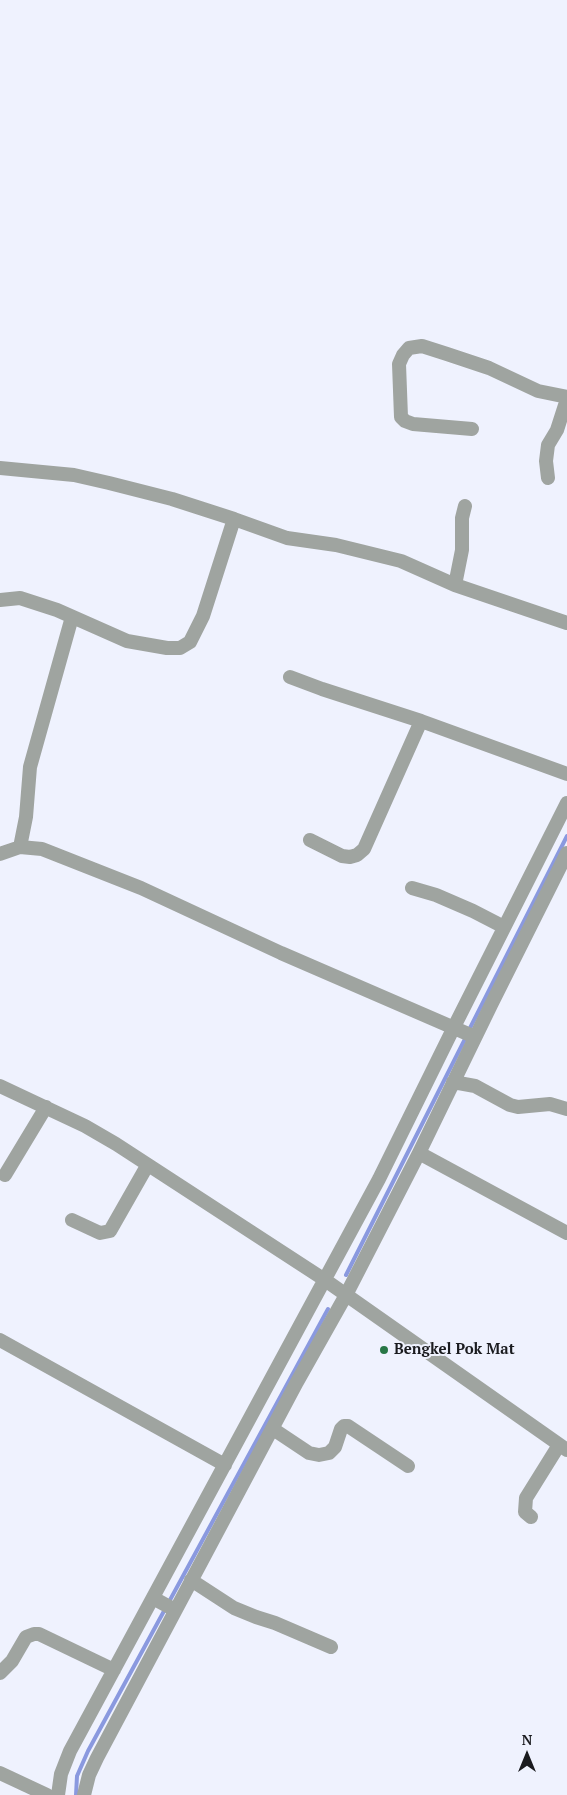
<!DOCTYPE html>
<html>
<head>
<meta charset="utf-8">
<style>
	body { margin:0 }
	#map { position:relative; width:567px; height:1795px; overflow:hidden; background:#eff2fe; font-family:"PT Serif",serif }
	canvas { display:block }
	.north { position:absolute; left:502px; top:1730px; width:50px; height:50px; -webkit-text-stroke:4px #eff2fe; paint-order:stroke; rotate:0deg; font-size:14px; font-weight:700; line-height:20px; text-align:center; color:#1a1b1f }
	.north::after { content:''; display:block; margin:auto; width:18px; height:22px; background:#1a1b1f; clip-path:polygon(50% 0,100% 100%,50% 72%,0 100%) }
</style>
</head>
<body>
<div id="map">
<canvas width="567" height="1795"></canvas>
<div class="north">N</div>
</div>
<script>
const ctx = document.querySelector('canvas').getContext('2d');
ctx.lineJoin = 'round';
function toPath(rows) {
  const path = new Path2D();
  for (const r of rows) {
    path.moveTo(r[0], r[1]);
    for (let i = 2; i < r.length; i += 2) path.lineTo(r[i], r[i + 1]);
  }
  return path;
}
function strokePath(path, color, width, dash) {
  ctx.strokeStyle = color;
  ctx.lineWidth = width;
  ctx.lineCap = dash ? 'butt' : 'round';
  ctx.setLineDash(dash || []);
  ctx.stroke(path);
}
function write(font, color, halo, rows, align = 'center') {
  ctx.font = font + ' "PT Serif",serif';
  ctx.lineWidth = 4;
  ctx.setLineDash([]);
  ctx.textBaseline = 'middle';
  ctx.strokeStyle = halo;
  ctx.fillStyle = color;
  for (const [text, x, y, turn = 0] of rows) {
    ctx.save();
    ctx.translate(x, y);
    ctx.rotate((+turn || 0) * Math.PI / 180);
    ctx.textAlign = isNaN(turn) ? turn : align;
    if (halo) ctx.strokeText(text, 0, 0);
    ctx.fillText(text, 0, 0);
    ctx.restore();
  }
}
strokePath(toPath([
	[469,1030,567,836],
	[346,1275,466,1037],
	[76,1795,77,1776,88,1751,328,1309]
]), '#8a99df', 4);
strokePath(toPath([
	[472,429,413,424,405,421,401,417,399,364,403,355,409,348,422,346,447,354,489,368,538,391,567,397],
	[0,468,74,475,109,483,172,499,234,519],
	[548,478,546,461,548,445,557,430,567,399],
	[455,585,462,550,462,518,465,506],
	[0,600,20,598,57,610,127,641,167,648,180,648,190,642,203,616,234,519,287,538,336,545,401,561,455,585,567,623],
	[290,677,322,689,421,721,567,774],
	[310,840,342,856,350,857,357,855,364,849,421,721],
	[20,847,26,817,30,767,72,617],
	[0,854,20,847,42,849,141,888,281,953,475,1037],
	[412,888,436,895,473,911,504,927],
	[453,1082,475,1086,510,1105,518,1107,550,1104,567,1109],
	[0,1086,85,1126,116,1144,325,1280,567,1450],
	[419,1153,567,1233],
	[5,1175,46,1107],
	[72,1220,100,1233,110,1231,147,1166],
	[0,1340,225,1465],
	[273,1429,309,1453,319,1455,329,1453,335,1447,341,1429,344,1426,348,1426,408,1466],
	[531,1517,525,1512,526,1498,559,1445],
	[191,1580,234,1608,256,1617,275,1623,331,1647],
	[153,1598,175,1610],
	[0,1673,12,1661,26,1637,34,1634,39,1634,114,1670],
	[0,1773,47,1795],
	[58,1795,61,1774,70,1751,379,1179,453,1029,567,803],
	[84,1795,89,1775,97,1758,297,1382,346,1295,419,1153,491,1005,567,853]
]), '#9fa4a0', 14);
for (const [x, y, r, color] of [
	[384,1350,5,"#277646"]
]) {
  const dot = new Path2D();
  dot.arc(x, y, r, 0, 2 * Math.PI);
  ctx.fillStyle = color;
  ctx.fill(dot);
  strokePath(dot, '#eff2fe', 2);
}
write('bold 15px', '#1a1b1f', '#eff2fe', [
	["Bengkel Pok Mat",394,1350]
], 'left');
</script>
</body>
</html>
